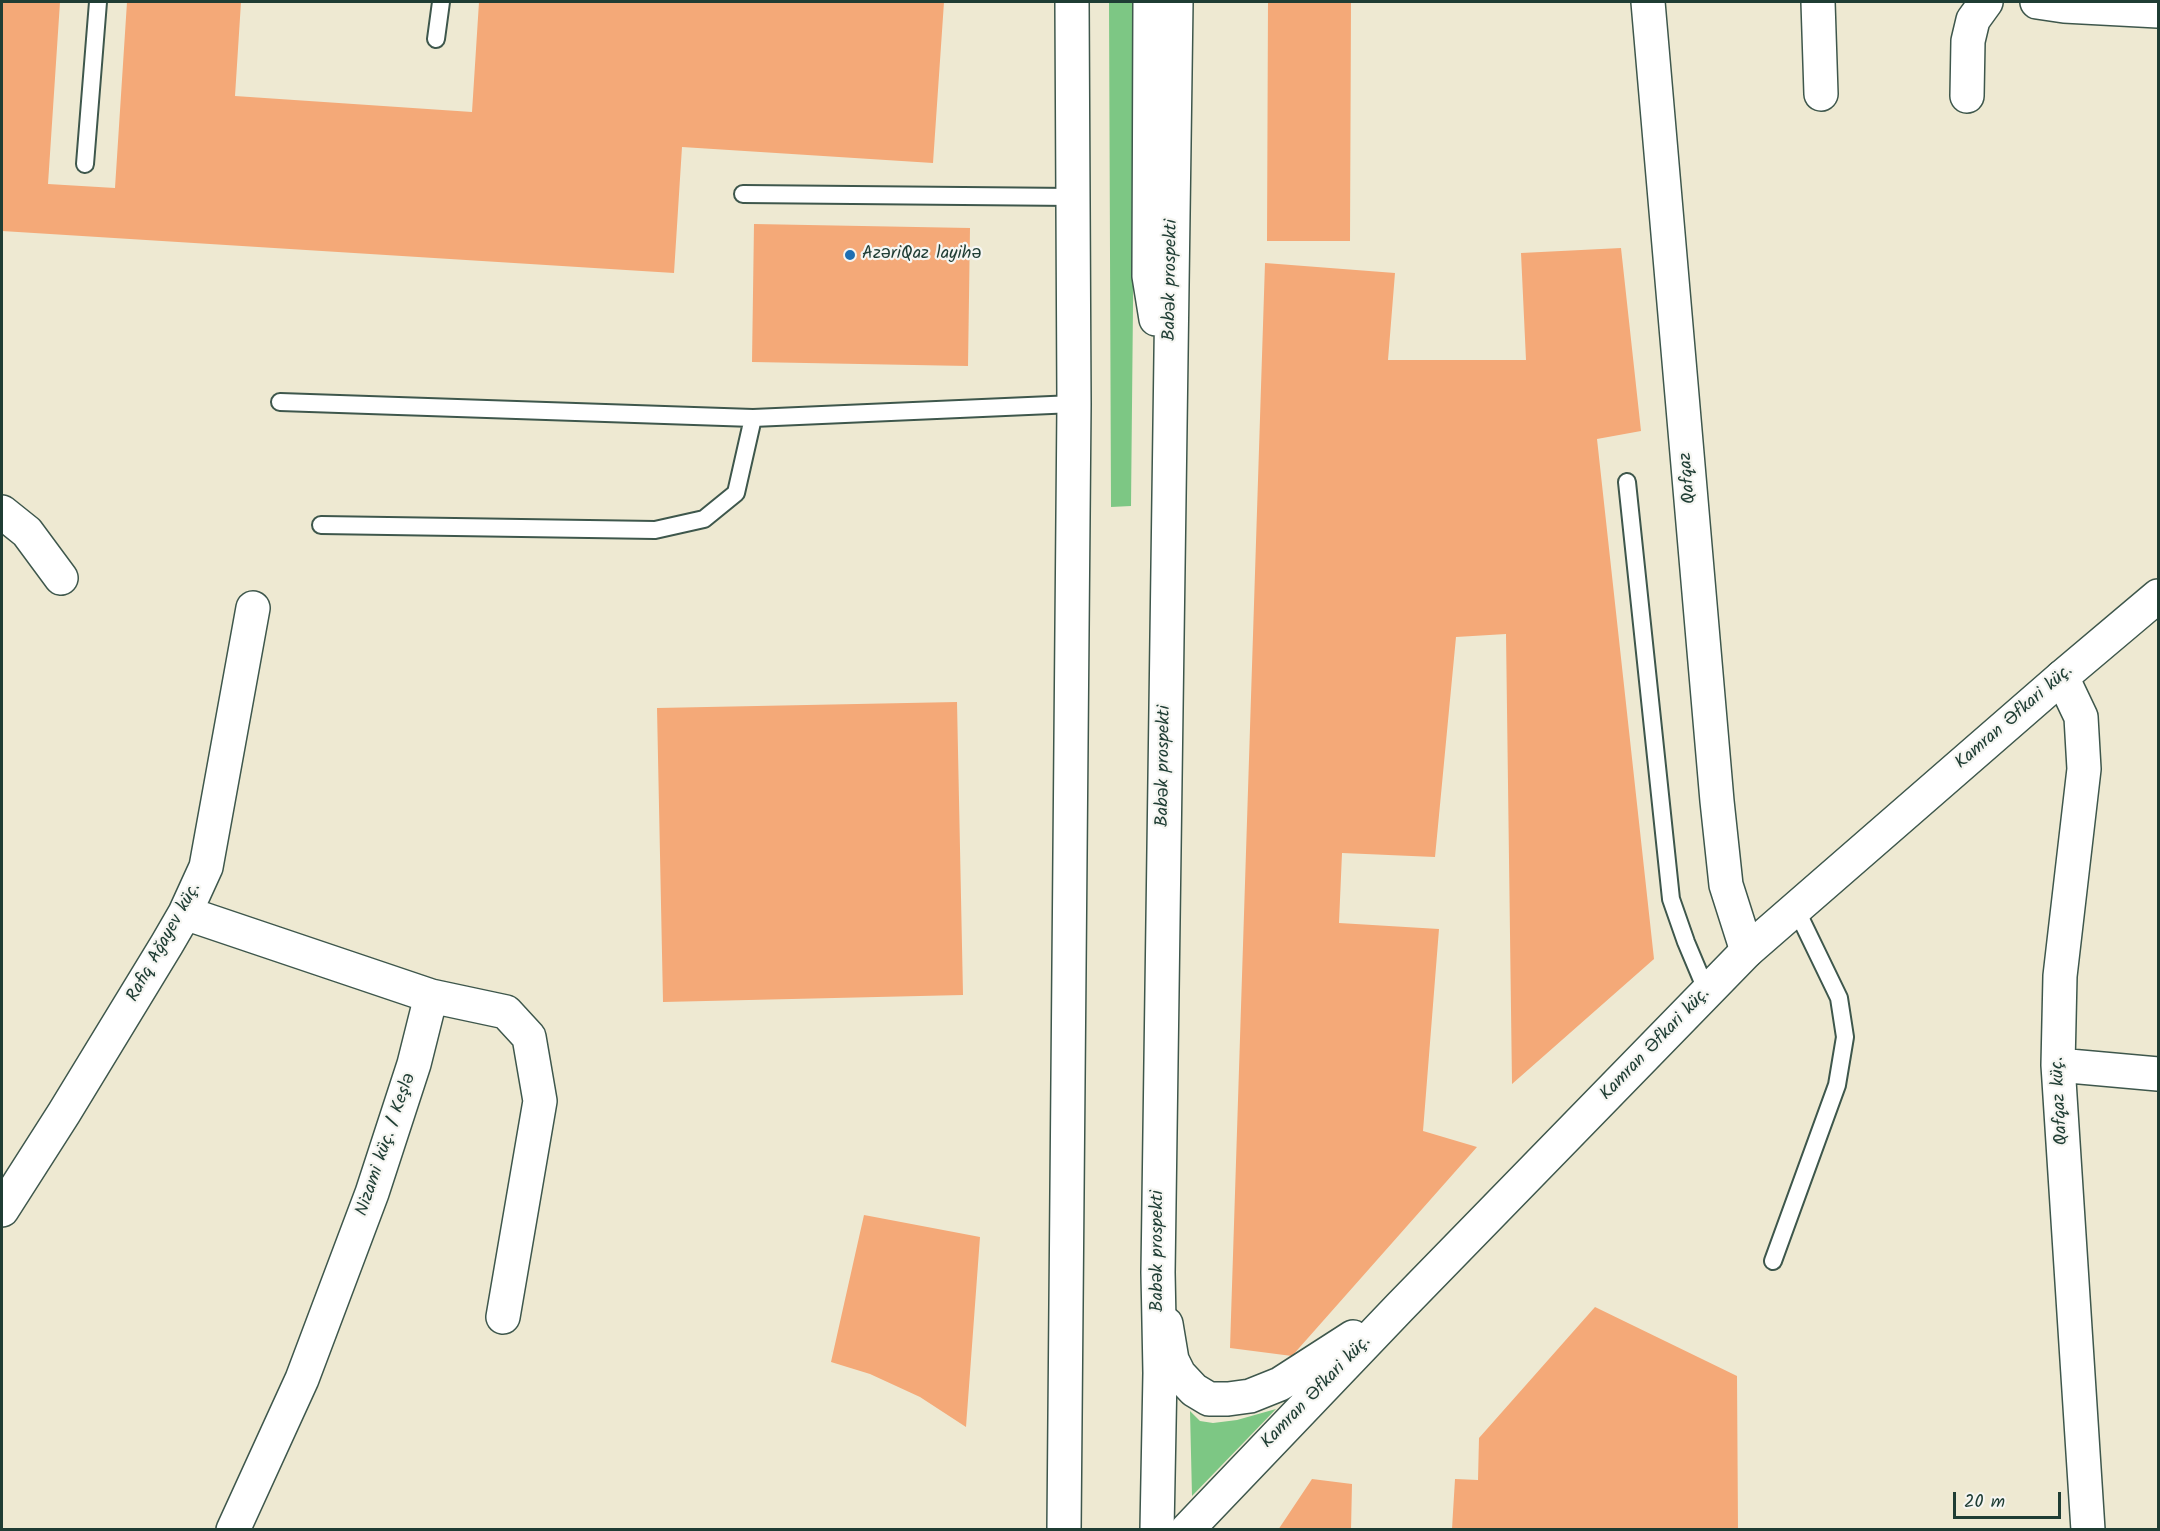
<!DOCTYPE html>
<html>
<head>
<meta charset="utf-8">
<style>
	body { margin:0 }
	#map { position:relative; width:2160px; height:1531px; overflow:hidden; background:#eee9d2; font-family:Kalam,sans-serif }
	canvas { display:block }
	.frame { position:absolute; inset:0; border:3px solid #1f3d34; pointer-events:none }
	.scale { position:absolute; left:1953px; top:1492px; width:108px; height:27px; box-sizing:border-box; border:3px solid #1f3d34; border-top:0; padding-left:8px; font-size:18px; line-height:21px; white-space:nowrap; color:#1f3d34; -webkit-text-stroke:4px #f6f6f2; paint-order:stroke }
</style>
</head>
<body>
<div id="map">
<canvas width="2160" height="1531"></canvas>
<div class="frame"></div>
<div class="scale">20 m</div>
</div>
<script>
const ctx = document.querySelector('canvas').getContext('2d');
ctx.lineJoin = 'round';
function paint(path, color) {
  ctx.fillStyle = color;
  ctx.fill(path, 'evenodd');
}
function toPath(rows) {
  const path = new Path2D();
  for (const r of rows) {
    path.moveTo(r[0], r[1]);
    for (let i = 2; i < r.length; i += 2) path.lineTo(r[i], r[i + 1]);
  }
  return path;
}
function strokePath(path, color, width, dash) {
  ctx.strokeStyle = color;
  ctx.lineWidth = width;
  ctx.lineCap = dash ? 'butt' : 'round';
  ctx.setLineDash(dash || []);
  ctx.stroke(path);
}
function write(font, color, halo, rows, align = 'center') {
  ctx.font = font + ' Kalam,sans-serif';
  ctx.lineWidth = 4.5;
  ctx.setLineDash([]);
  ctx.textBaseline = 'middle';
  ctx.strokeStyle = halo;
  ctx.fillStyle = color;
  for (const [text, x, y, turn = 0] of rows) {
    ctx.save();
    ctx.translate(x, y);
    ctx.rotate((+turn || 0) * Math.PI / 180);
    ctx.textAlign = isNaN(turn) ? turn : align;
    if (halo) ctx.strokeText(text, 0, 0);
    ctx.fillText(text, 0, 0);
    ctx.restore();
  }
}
paint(toPath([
	[1109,2,1136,2,1131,506,1111,507],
	[1276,1409,1192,1496,1190,1411,1200,1421,1213,1423,1237,1420]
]), '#7dc784');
paint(toPath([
	[2,2,60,2,48,184,115,188,127,2,241,2,235,96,472,112,479,2,944,2,933,163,682,147,674,273,2,231],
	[1268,2,1351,2,1350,241,1267,241],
	[754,224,970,228,968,366,752,362],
	[1621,248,1641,431,1597,439,1654,959,1512,1084,1506,634,1456,637,1435,857,1342,853,1339,923,1439,929,1423,1131,1477,1147,1292,1356,1230,1348,1265,263,1395,273,1388,360,1526,360,1521,253],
	[957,702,963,995,663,1002,657,708],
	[864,1215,980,1237,966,1427,920,1397,870,1374,831,1362],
	[1595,1307,1737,1376,1738,1530,1452,1529,1455,1479,1478,1480,1479,1438],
	[1312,1479,1352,1484,1351,1530,1278,1530]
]), '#f4a978');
const service = toPath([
	[436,39,441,2],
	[85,164,98,2],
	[743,194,1073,197],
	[280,402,753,418,1074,404],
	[1627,482,1671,899,1686,942,1707,992],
	[321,525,655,530,704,519,736,493,753,418],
	[1773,1261,1837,1085,1845,1037,1839,998,1796,909]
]);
const minor = toPath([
	[1648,2,1717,801,1726,885,1747,951],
	[1818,2,1821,94],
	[2037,2,2064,6,2158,11],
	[1967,96,1968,41,1973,20,1986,2],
	[2,512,27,532,61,578],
	[2062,677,2081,717,2084,769,2060,976,2058,1065,2088,1530],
	[185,913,431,996,414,1064,372,1193,302,1379,233,1530],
	[431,996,506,1012,529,1037,540,1101,503,1317],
	[2058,1065,2158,1074],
	[2,1210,64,1113,167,944,185,913,206,867,253,608]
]);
const tertiary = toPath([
	[1166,1324,1172,1360,1179,1374,1194,1390,1209,1399,1228,1399,1250,1396,1280,1384,1353,1337],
	[1187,1530,1400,1307,1747,951,2062,677,2158,596]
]);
const primary = toPath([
	[1150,2,1149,276,1156,319],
	[1064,1530,1074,404,1072,2],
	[1157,1530,1160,1373,1158,1272,1176,2]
]);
strokePath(service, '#3e574c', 20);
strokePath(minor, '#3e574c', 36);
strokePath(tertiary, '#3e574c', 36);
strokePath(primary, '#3e574c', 36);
strokePath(service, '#fff', 16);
strokePath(minor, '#fff', 33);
strokePath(tertiary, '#fff', 33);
strokePath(primary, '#fff', 33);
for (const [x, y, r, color] of [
	[850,255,6,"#1f6fb2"]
]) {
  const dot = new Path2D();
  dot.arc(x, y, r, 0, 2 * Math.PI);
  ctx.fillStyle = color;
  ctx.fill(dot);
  strokePath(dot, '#f6f6f2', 2);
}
write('18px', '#1f3d34', '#f6f6f2', [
	["AzəriQaz layihə",862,255]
], 'left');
write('18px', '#1f3d34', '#f6f6f2', [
	["Babək prospekti",1172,280,-89],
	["Qafqaz",1689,478,-95],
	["Kamran Əfkari küç.",2015,718,-41],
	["Babək prospekti",1165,766,-89],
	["Rafiq Ağayev küç.",165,943,-61],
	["Kamran Əfkari küç.",1656,1045,-46],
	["Qafqaz küç.",2061,1101,-93],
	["Nizami küç. / Keşlə",387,1145,-71],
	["Babək prospekti",1159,1251,-90],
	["Kamran Əfkari küç.",1317,1393,-46]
]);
</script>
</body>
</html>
